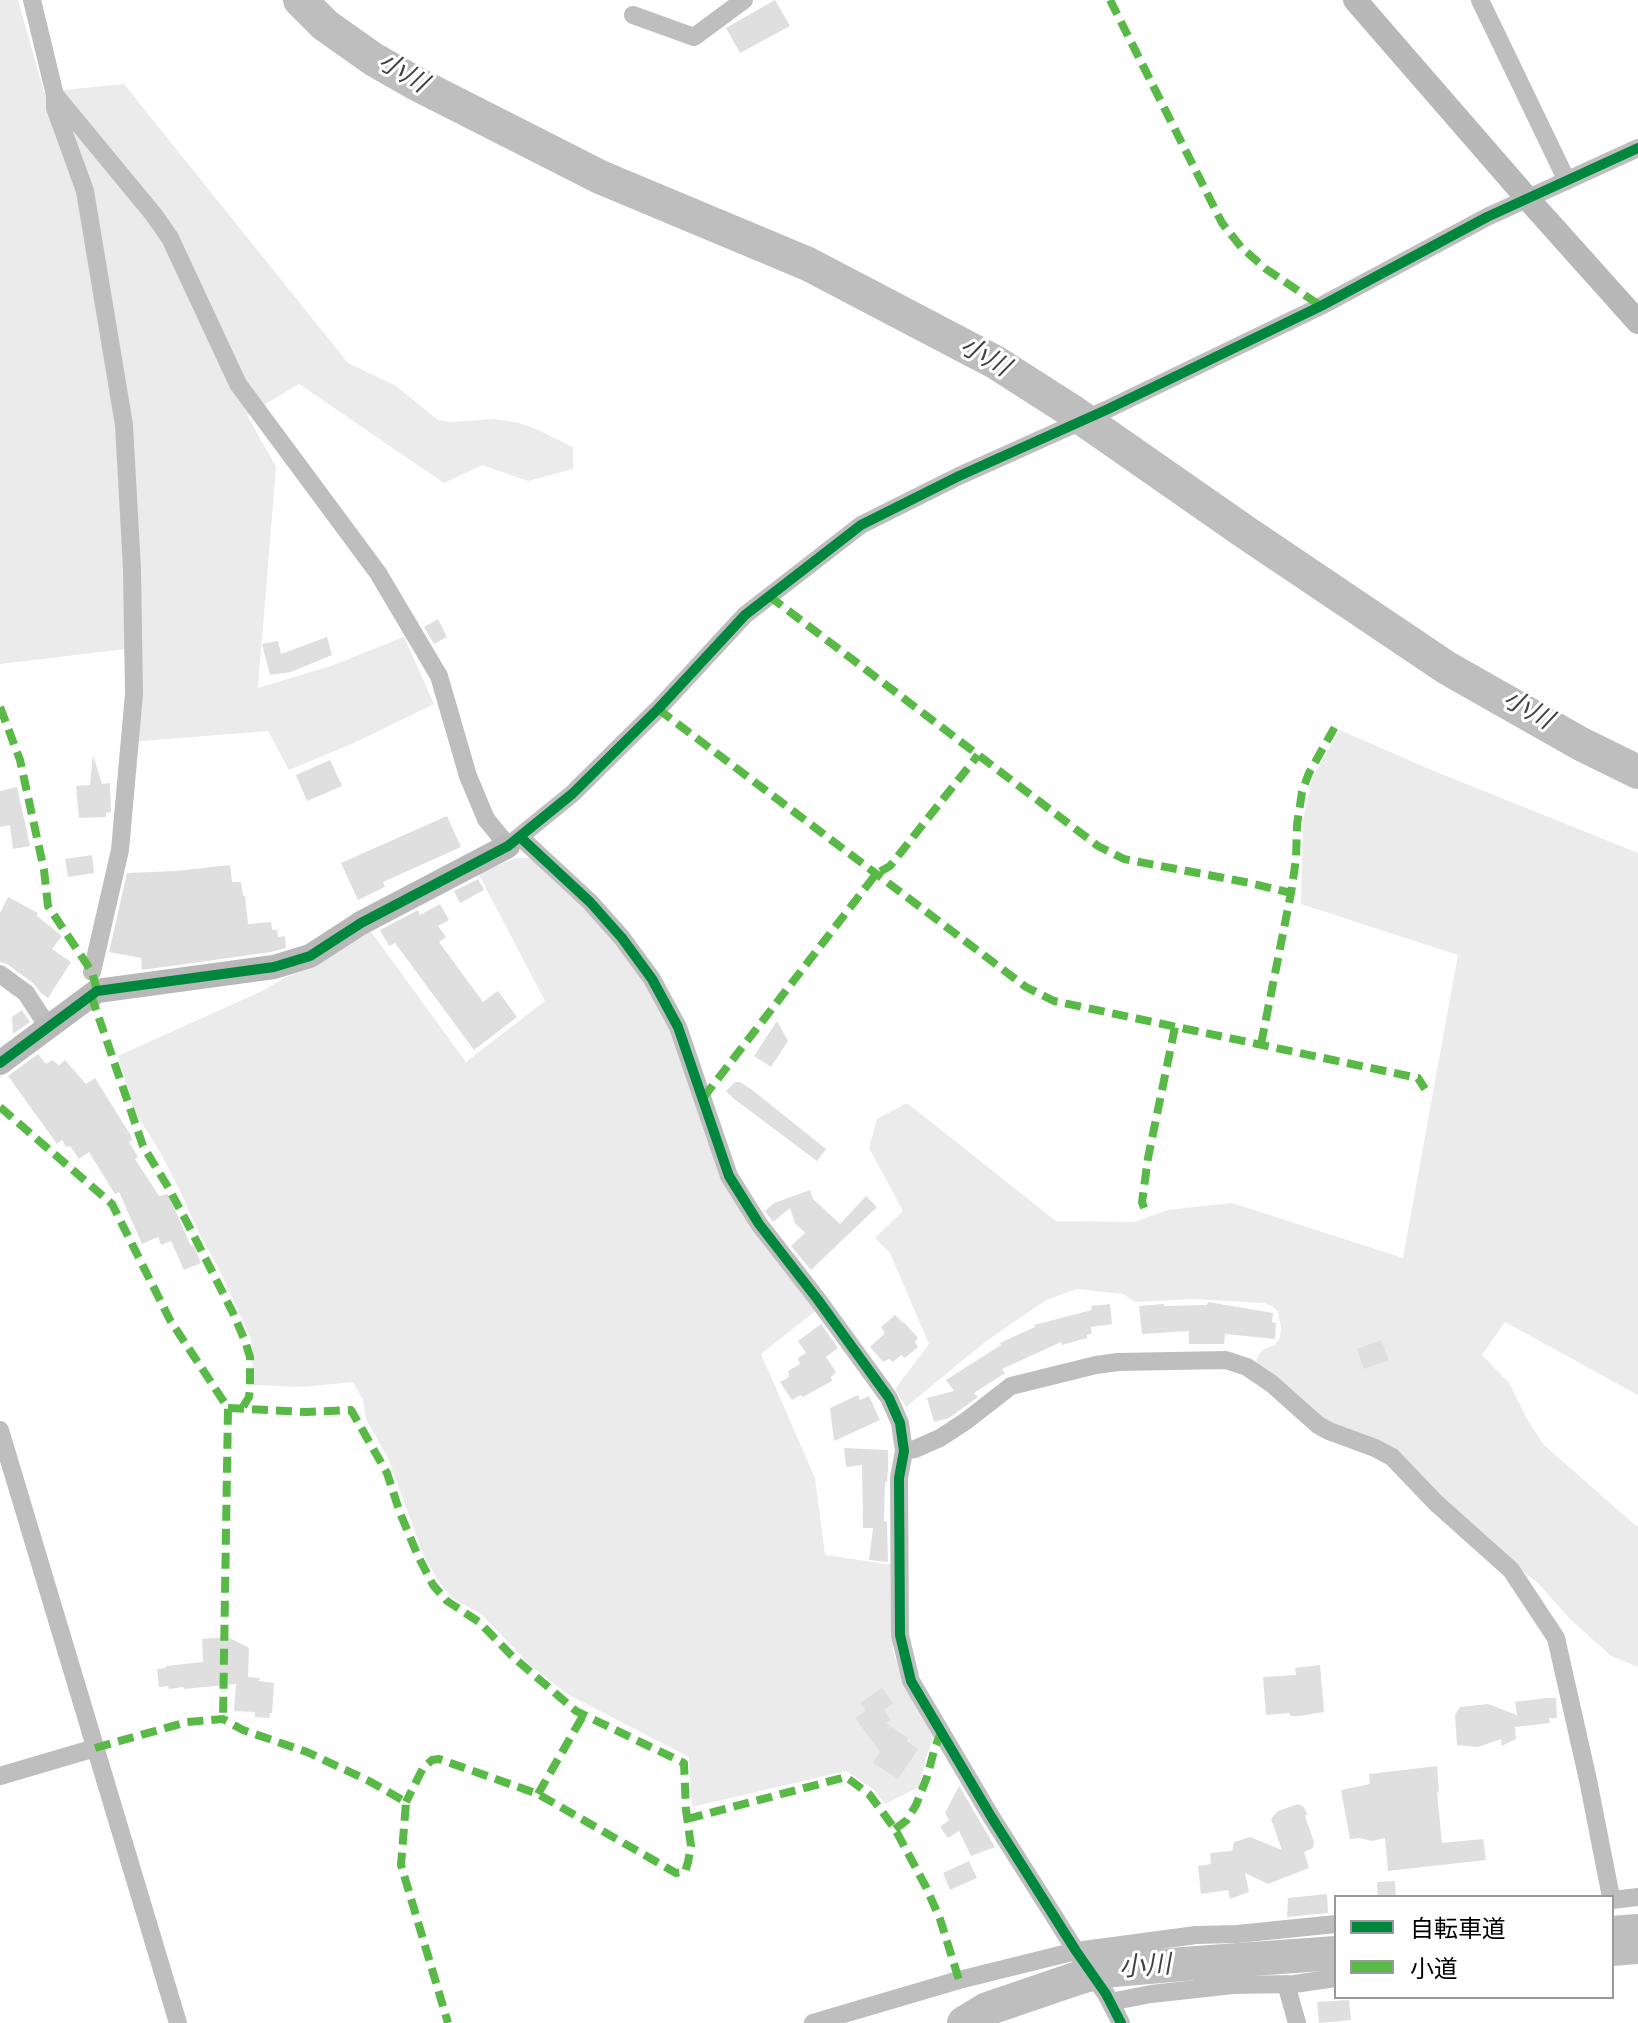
<!DOCTYPE html>
<html>
<head>
<meta charset="utf-8">
<style>
	body { margin:0 }
	#map { position:relative; width:1638px; height:2023px; overflow:hidden; background:#fff; font-family:Jost,"Noto Sans JP",sans-serif }
	canvas { display:block }
	.legend { position:absolute; left:1334px; top:1895px; width:280px; height:104px; box-sizing:border-box; background:#fff; border:2px solid #999; margin:0; padding:10px 14px; list-style:none; font-size:24px; color:#000 }
	.legend li { display:flex; align-items:center; gap:16px; height:40px }
	.legend b { width:40px; border:2px solid #999 }
</style>
</head>
<body>
<div id="map">
<canvas width="1638" height="2023"></canvas>
<ul class="legend">
<li><b style="height:10px;background:#00873e"></b>自転車道</li>
<li><b style="height:10px;background:#58b947"></b>小道</li>
</ul>
</div>
<script>
const ctx = document.querySelector('canvas').getContext('2d');
ctx.lineJoin = 'round';
function paint(path, color) {
  ctx.fillStyle = color;
  ctx.fill(path, 'evenodd');
}
function toPath(rows) {
  const path = new Path2D();
  for (const r of rows) {
    path.moveTo(r[0], r[1]);
    for (let i = 2; i < r.length; i += 2) path.lineTo(r[i], r[i + 1]);
  }
  return path;
}
function strokePath(path, color, width, dash) {
  ctx.strokeStyle = color;
  ctx.lineWidth = width;
  ctx.lineCap = dash ? 'butt' : 'round';
  ctx.setLineDash(dash || []);
  ctx.stroke(path);
}
function write(font, color, halo, rows, align = 'center') {
  ctx.font = font + ' Jost,"Noto Sans JP",sans-serif';
  ctx.lineWidth = 6;
  ctx.setLineDash([]);
  ctx.textBaseline = 'middle';
  ctx.strokeStyle = halo;
  ctx.fillStyle = color;
  for (const [text, x, y, turn = 0] of rows) {
    ctx.save();
    ctx.translate(x, y);
    ctx.rotate((+turn || 0) * Math.PI / 180);
    ctx.textAlign = isNaN(turn) ? turn : align;
    if (halo) ctx.strokeText(text, 0, 0);
    ctx.fillText(text, 0, 0);
    ctx.restore();
  }
}
paint(toPath([
	[0,0,18,0,44,92,124,84,348,363,396,386,438,420,450,422,495,419,519,423,536,429,573,447,573,469,528,481,482,465,444,483,299,384,247,415,276,467,258,688,331,666,404,637,434,704,354,743,289,770,268,731,130,742,135,648,0,664],
	[1340,730,1429,769,1638,853,1638,1395,1505,1322,1482,1355,1509,1383,1527,1419,1544,1445,1636,1526,1638,1526,1638,1667,1611,1656,1570,1619,1537,1582,1521,1570,1391,1450,1327,1425,1258,1365,1256,1360,1259,1354,1264,1349,1275,1345,1280,1337,1281,1328,1278,1312,1272,1306,1264,1303,1194,1299,1135,1302,1123,1294,1077,1289,1046,1300,985,1342,906,1407,895,1389,929,1344,890,1253,875,1238,903,1211,869,1148,877,1119,907,1103,1056,1221,1134,1222,1168,1210,1232,1203,1403,1258,1458,955,1301,904,1303,820,1313,776],
	[516,858,534,858,565,885,632,962,665,1017,707,1130,818,1309,761,1354,815,1478,825,1555,894,1565,893,1651,901,1675,934,1736,926,1758,919,1787,885,1804,874,1790,846,1771,692,1807,689,1757,569,1695,533,1668,481,1614,455,1600,444,1589,425,1559,388,1458,366,1419,363,1400,353,1382,303,1387,253,1385,251,1339,221,1273,199,1233,181,1193,159,1150,134,1111,118,1056,262,991,286,977,315,967,369,929,466,1062,545,1001,478,873]
]), '#ebebeb');
strokePath(toPath([
	[300,0,325,25,373,59,415,83,600,177,808,264,995,362,1070,410,1245,532,1447,668,1581,744,1638,772],
	[1612,1933,1638,1931],
	[964,2023,987,2009,1078,1978,1103,1971,1183,1964,1336,1953]
]), '#bebebe', 34);
paint(toPath([
	[775,0,790,26,740,53,726,28],
	[438,619,447,637,434,644,424,627],
	[327,637,332,655,291,672,270,675,262,644,278,641,281,654],
	[93,755,102,784,110,783,111,812,106,813,106,817,79,818,76,786,90,785],
	[330,760,342,786,307,801,296,775],
	[17,787,30,846,13,849,10,825,0,827,0,791],
	[447,816,461,847,383,882,385,887,358,900,341,863],
	[92,855,94,873,68,877,65,859],
	[230,865,232,882,241,882,243,896,245,896,248,924,271,922,272,930,277,930,278,937,285,936,286,948,271,952,142,970,141,958,109,952,127,873,176,871],
	[478,879,484,890,460,903,454,891],
	[8,897,38,913,37,916,62,936,52,949,71,962,48,998,41,993,33,983,7,964,0,962,0,913],
	[440,904,449,920,438,926,446,937,439,942,483,1002,498,991,517,1017,474,1050,395,943,389,946,380,930,418,910,420,915],
	[22,1010,30,1022,13,1034,12,1017],
	[777,1021,788,1041,771,1067,754,1056],
	[38,1054,46,1064,52,1060,59,1065,65,1060,86,1084,95,1078,131,1136,132,1140,129,1142,138,1157,135,1159,159,1196,168,1194,191,1246,194,1245,201,1263,184,1270,171,1241,161,1245,158,1237,142,1244,119,1192,115,1194,89,1152,79,1159,70,1146,66,1147,62,1140,57,1144,8,1076],
	[735,1082,740,1082,751,1089,826,1149,817,1161,733,1098,726,1091],
	[810,1190,813,1199,840,1224,866,1196,877,1207,811,1270,791,1246,805,1233,795,1223,790,1208,773,1222,765,1211,774,1203],
	[1208,1302,1273,1313,1272,1322,1276,1323,1275,1339,1225,1334,1224,1344,1189,1344,1189,1331,1142,1334,1139,1306,1164,1304,1164,1306,1207,1305],
	[1110,1304,1112,1324,1091,1327,1092,1333,1087,1335,1087,1338,1062,1345,1061,1342,1002,1369,1005,1373,974,1393,978,1397,949,1418,934,1422,927,1398,954,1391,946,1380,1001,1345,1000,1343,1035,1327,1034,1325,1092,1310,1091,1306],
	[895,1315,903,1323,904,1322,918,1338,915,1342,918,1347,905,1358,901,1355,893,1362,889,1359,883,1362,870,1347,885,1333,881,1327],
	[821,1324,838,1348,826,1357,836,1372,831,1377,832,1381,803,1397,801,1395,792,1400,780,1382,789,1377,788,1371,800,1364,798,1358,806,1353,798,1341],
	[1381,1340,1389,1360,1364,1369,1357,1349],
	[858,1395,860,1400,869,1396,880,1420,834,1441,830,1408],
	[844,1448,888,1450,888,1469,887,1481,885,1482,884,1521,887,1522,888,1562,869,1560,873,1528,863,1528,862,1465,846,1467],
	[228,1637,249,1648,248,1677,260,1678,259,1681,274,1683,272,1713,270,1713,269,1718,255,1717,255,1712,234,1711,236,1684,184,1689,183,1687,169,1689,168,1686,159,1687,157,1669,166,1668,166,1666,203,1662,202,1639],
	[1320,1665,1324,1712,1300,1716,1291,1716,1289,1713,1266,1715,1263,1677,1296,1675,1295,1668],
	[882,1688,893,1703,884,1710,891,1720,886,1723,908,1738,907,1741,918,1749,898,1779,873,1763,880,1752,855,1718,866,1711,860,1703],
	[1546,1698,1556,1698,1557,1718,1549,1718,1550,1723,1515,1727,1516,1739,1502,1746,1501,1739,1478,1747,1457,1745,1455,1715,1460,1707,1488,1704,1517,1715,1515,1702],
	[1437,1766,1439,1792,1437,1792,1442,1843,1483,1839,1486,1860,1388,1871,1385,1838,1372,1841,1360,1838,1350,1839,1341,1790,1370,1784,1369,1774],
	[959,1786,995,1847,971,1856,959,1831,948,1838,940,1827,949,1820,945,1813],
	[1298,1804,1304,1807,1307,1814,1305,1816,1314,1842,1313,1848,1304,1852,1309,1868,1268,1884,1245,1873,1249,1892,1230,1899,1228,1890,1201,1894,1198,1866,1211,1864,1210,1853,1232,1851,1234,1842,1250,1837,1282,1850,1271,1819,1278,1811],
	[969,1861,977,1878,950,1890,943,1873],
	[1395,1881,1396,1897,1378,1897,1377,1882],
	[1327,1894,1328,1913,1287,1917,1288,1898],
	[1349,2000,1351,2020,1319,2023,1317,2002]
]), '#dfdfdf');
strokePath(toPath([
	[32,0,55,95,154,215,170,238,238,384,378,573,439,676,468,776,486,819,508,846,572,794,658,709,745,615,861,525,959,476,1106,410,1321,306,1487,217,1638,148],
	[1480,0,1567,181],
	[633,15,694,37,744,0],
	[55,98,55,108,85,191,124,425,132,569,134,694,120,850,92,972],
	[520,837,590,902,622,938,652,979,678,1027,729,1176,759,1224,818,1300,889,1398,900,1423,904,1451,899,1478,900,1635,911,1681,992,1818,1076,1951,1106,1994,1121,2023],
	[0,974,26,993,48,1027],
	[0,1430,178,2023],
	[904,1451,915,1449,940,1438,966,1421,1011,1386,1096,1365,1118,1362,1226,1360,1247,1367,1272,1384,1318,1425,1329,1431,1375,1448,1392,1457,1436,1503,1511,1570,1556,1638,1588,1780,1611,1897],
	[0,1776,95,1748],
	[1612,1900,1638,1897],
	[1612,1957,1638,1955],
	[1286,1984,1297,2023],
	[1110,2002,1151,1994,1233,1985,1294,1984,1336,1978],
	[813,2023,959,1980,1076,1951,1196,1935,1237,1934,1336,1924]
]), '#bebebe', 18);
strokePath(toPath([
	[1355,0,1527,198,1638,322],
	[0,1063,97,991,274,967,310,956,361,923,508,846]
]), '#b8b8b8', 24);
strokePath(toPath([
	[1110,0,1222,223,1241,247,1266,269,1321,306],
	[769,596,1098,846,1124,859,1250,883,1291,893],
	[0,707,20,760,44,870,48,906,92,972,97,991],
	[658,709,1026,987,1054,1001,1418,1078,1425,1089],
	[91,995,143,1146,168,1187,192,1232,233,1313,245,1341,250,1357,250,1388,249,1397,241,1410],
	[1261,1044,1291,893,1296,859,1297,825,1302,792,1309,773,1336,725],
	[703,1098,876,874,890,866,978,755],
	[0,1107,112,1204,170,1320,228,1408,223,1719],
	[1144,1208,1142,1202,1148,1158,1175,1027],
	[228,1408,306,1412,351,1410,387,1473,400,1513,418,1556,433,1585,447,1601,479,1622,512,1656,576,1711,684,1763,686,1810,691,1846,688,1862,685,1872,676,1873,538,1794,439,1759,432,1760,423,1768,406,1802],
	[95,1748,187,1722,223,1719,243,1730,307,1752,369,1781,406,1802,401,1865,448,2023],
	[538,1794,584,1714],
	[687,1819,846,1777,869,1794,895,1829,926,1887,940,1919,959,1980],
	[895,1829,907,1820,916,1805,927,1777,935,1747,941,1733]
]), '#58b947', 8, [16, 8]);
strokePath(toPath([
	[520,837,590,902,622,938,652,979,678,1027,729,1176,759,1224,818,1300,889,1398,900,1423,904,1451,899,1478,900,1635,911,1681,992,1818,1076,1951,1106,1994,1121,2023],
	[0,1063,97,991,274,967,310,956,361,923,508,846,572,794,658,709,745,615,861,525,959,476,1106,410,1321,306,1487,217,1638,148]
]), '#00873e', 10);
write('italic 26px', '#434343', '#fff', [
	["小川",402,74,31],
	["小川",984,358,30],
	["小川",1527,711,29],
	["小川",1145,1968,-4]
]);
</script>
</body>
</html>
